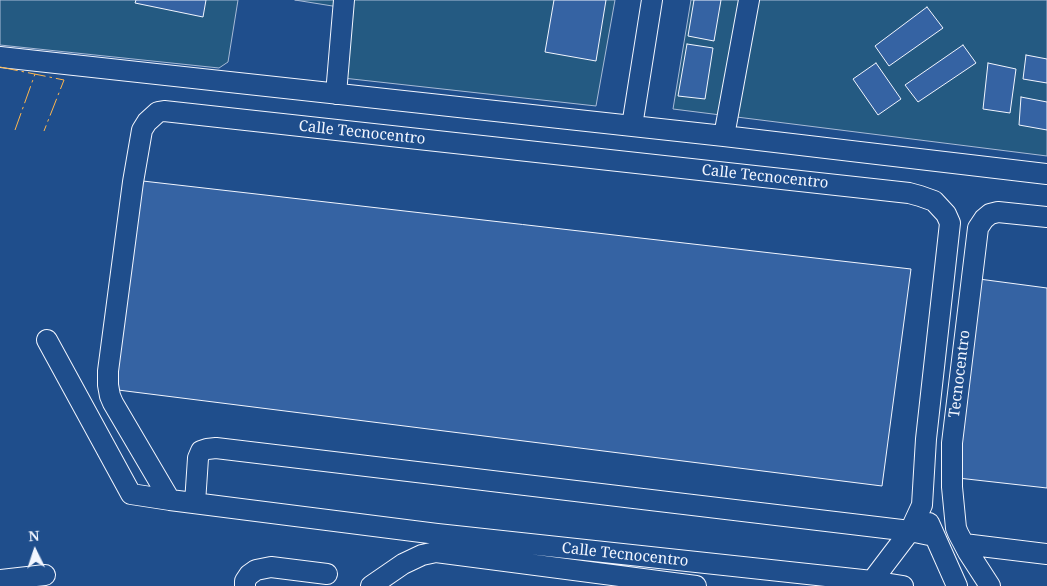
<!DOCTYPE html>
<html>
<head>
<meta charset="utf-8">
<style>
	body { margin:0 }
	#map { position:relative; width:1047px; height:586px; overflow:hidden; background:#1f4e8c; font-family:"Noto Serif",serif }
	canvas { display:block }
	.north { position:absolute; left:10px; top:526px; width:50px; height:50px; -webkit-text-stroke:4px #1f4e8c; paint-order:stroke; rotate:356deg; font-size:14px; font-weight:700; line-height:20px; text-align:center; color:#f2f6ff }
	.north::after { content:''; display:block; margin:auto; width:18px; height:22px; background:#f2f6ff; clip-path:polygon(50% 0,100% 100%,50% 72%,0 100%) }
</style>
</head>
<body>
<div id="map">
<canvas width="1047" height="586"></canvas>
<div class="north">N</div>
</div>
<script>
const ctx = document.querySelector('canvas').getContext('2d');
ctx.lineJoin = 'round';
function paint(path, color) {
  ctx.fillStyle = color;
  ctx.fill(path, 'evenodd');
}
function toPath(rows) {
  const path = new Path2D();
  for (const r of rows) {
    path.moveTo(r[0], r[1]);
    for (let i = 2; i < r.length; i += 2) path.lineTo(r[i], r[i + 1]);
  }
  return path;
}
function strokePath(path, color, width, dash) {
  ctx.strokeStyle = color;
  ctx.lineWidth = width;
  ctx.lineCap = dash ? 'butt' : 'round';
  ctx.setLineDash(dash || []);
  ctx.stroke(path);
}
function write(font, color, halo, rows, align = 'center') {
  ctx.font = font + ' "Noto Serif",serif';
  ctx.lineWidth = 4;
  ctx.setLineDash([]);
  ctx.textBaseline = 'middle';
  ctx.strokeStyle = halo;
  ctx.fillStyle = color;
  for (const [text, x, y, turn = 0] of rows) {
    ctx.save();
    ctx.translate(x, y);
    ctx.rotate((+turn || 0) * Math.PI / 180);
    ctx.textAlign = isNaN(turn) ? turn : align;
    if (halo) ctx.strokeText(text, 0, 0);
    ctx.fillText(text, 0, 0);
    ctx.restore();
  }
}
const green = toPath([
	[0,0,238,0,228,62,219,68,0,45,0,0],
	[295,0,615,0,596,106,343,78,345,8,295,0],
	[691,0,1047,0,1047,156,673,109,691,0]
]);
paint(green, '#245a82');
strokePath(green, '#a8bbd7', 1);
const building = toPath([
	[136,0,206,0,203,17,135,3,136,0],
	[554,0,606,0,596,61,545,52,554,0],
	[694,0,721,0,714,41,688,36,694,0],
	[927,7,943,28,889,66,875,46,927,7],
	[687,44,713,48,705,99,678,96,687,44],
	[963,45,976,63,918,102,905,85,963,45],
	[1026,55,1047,59,1047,83,1023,79,1026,55],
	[876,63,901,99,878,115,853,79,876,63],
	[988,63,1016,69,1010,113,983,109,988,63],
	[1021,97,1047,102,1047,130,1019,125,1021,97],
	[134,180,911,269,882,486,110,389,134,180],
	[979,279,1047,288,1047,488,958,478,979,279]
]);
paint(building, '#3563a3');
strokePath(building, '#f2f6ff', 1);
const minor = toPath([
	[0,57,724,136,1047,174],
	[336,94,344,0],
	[632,126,652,0],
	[724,136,749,0],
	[47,340,131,494,170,500],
	[195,503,198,458,201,451,207,449,216,448,910,531,934,536],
	[929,523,957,586],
	[964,544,1047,554],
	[0,580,45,575],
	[245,586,245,581,249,575,256,570,271,567,327,574],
	[371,586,403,564,422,555,436,552,696,586],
	[867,586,872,581,910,531,922,505,926,439,950,223,946,214,934,201,920,196,909,193,164,111,158,112,147,122,142,130,133,182,108,371,108,385,110,396,113,403,170,500,437,534,872,581,903,586],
	[990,586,968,552,958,533,956,528,952,487,952,443,978,228,984,219,990,214,998,212,1047,217]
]);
strokePath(minor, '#f2f6ff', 22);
strokePath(minor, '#1f4e8c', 20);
strokePath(toPath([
	[0,67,64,80,44,131],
	[15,130,35,74]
]), '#ffb74d', 1, [18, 4, 2.5, 4]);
write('15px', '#f2f6ff', '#1f4e8c', [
	["Calle Tecnocentro",362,133,6],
	["Calle Tecnocentro",765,177,6],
	["Tecnocentro",960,374,-83],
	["Calle Tecnocentro",625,555,6]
]);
</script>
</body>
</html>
